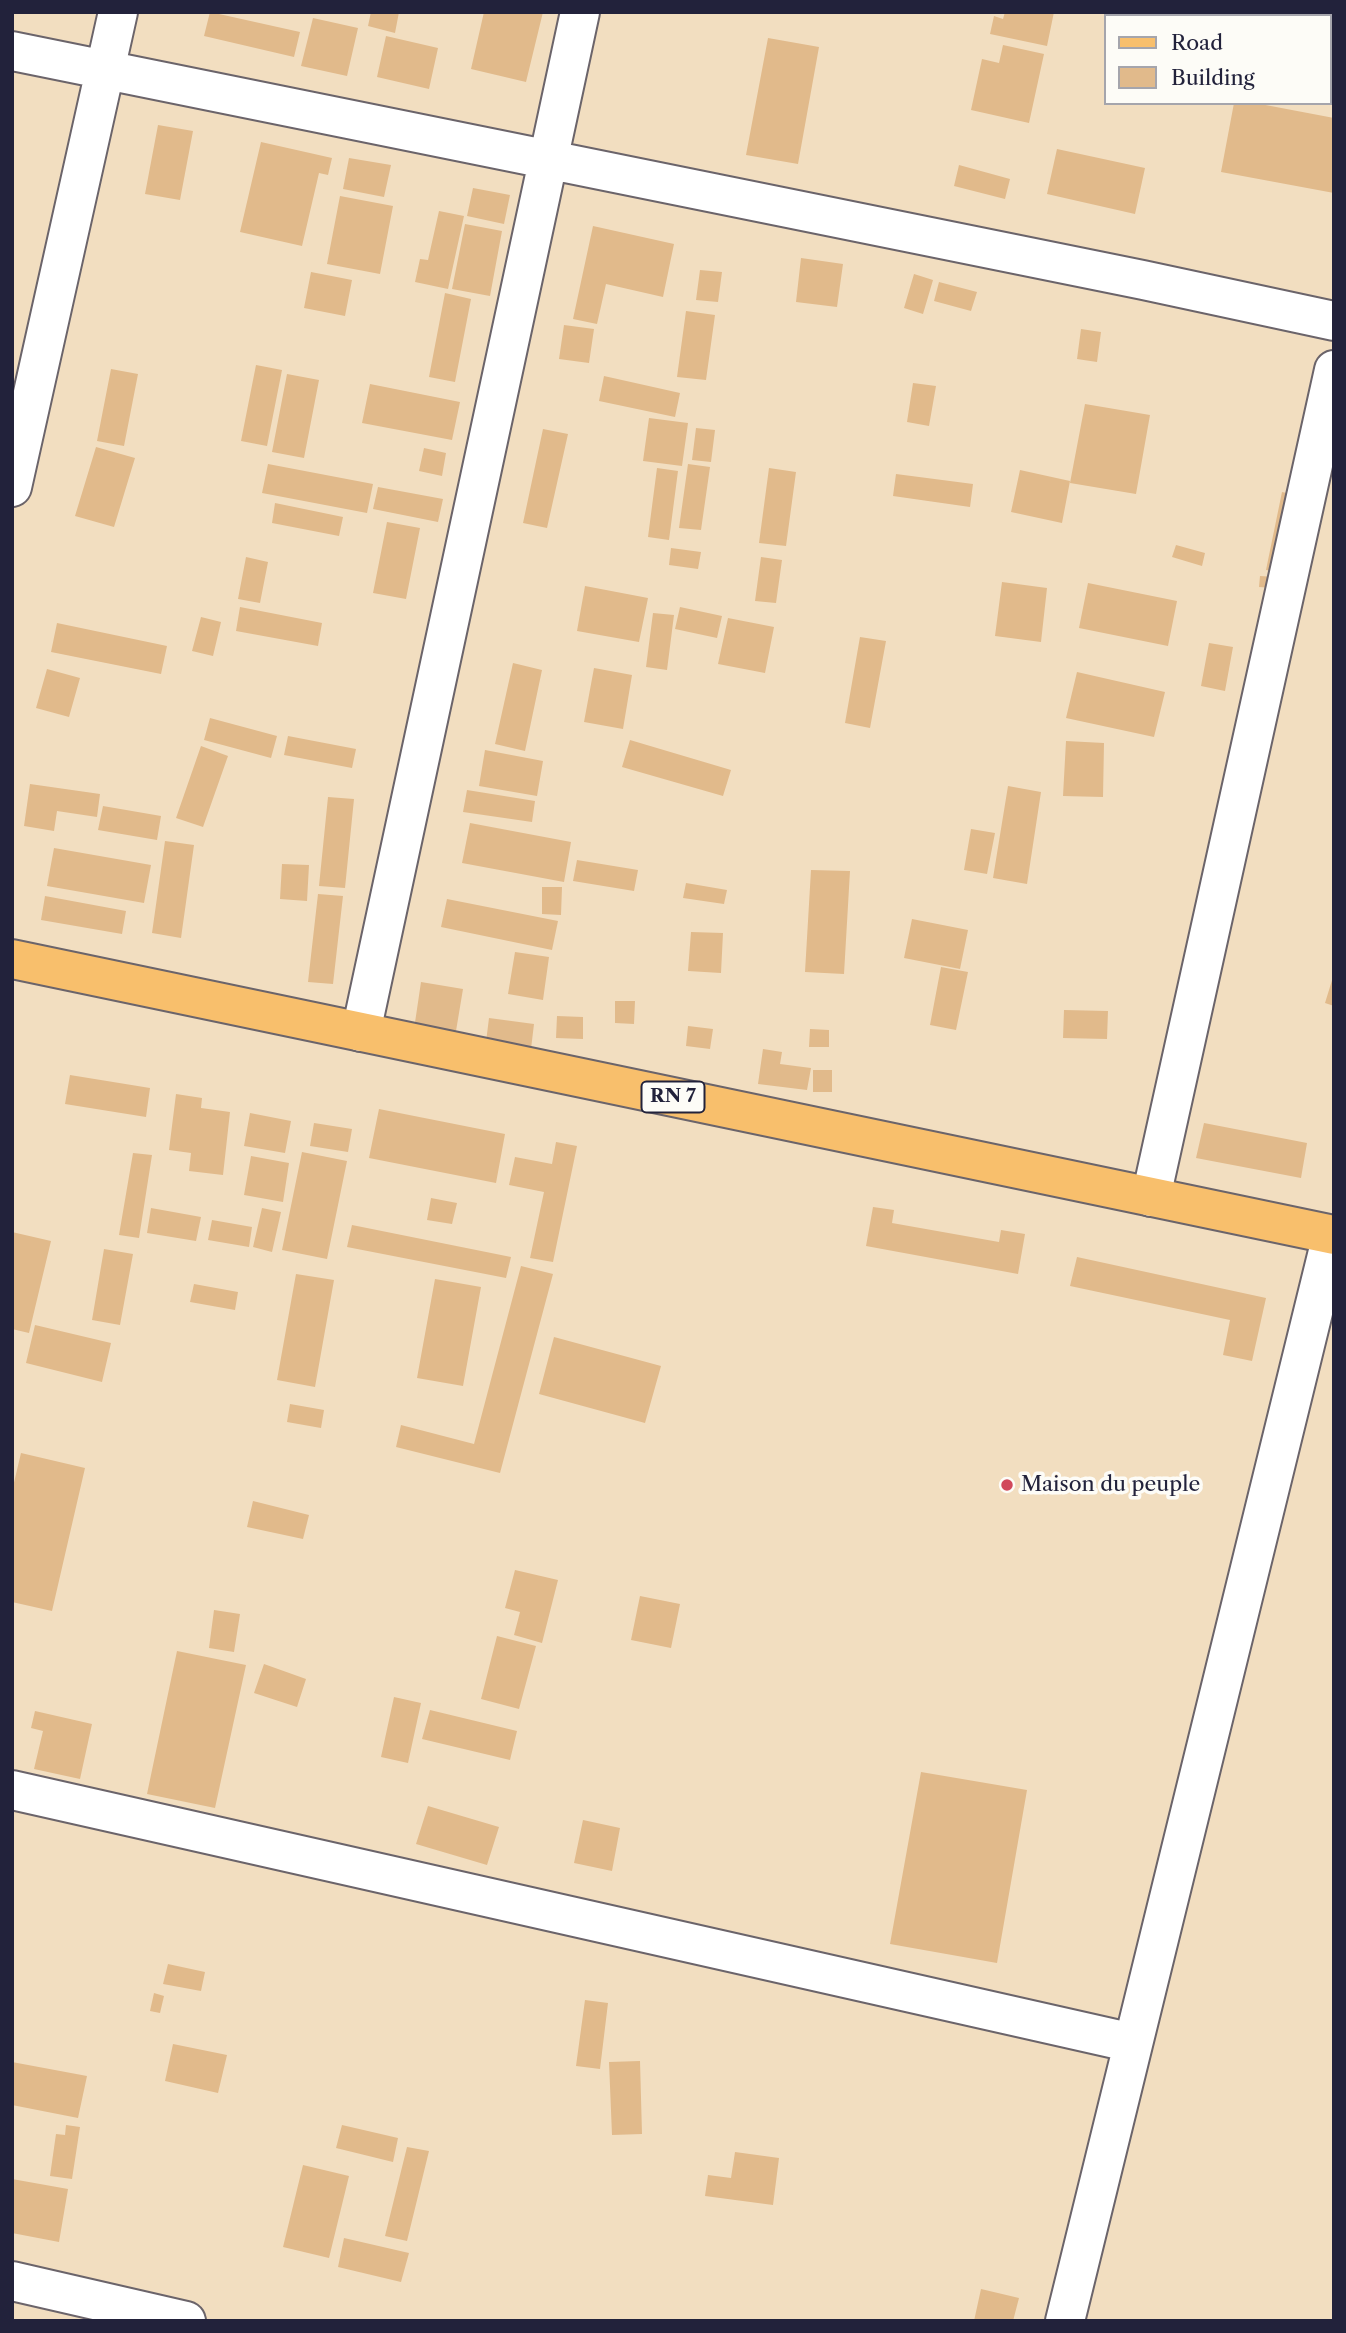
<!DOCTYPE html>
<html>
<head>
<meta charset="utf-8">
<style>
	body { margin:0 }
	#map { position:relative; width:1346px; height:2333px; overflow:hidden; background:#f2dec0; font-family:"Libre Caslon Text",serif }
	canvas { display:block }
	.frame { position:absolute; inset:0; border:14px solid #22223b; pointer-events:none }
	.legend { position:absolute; left:1104px; top:14px; width:228px; height:91px; box-sizing:border-box; background:#fdfcf7; border:2px solid #a5a5ac; margin:0; padding:9px 12px; list-style:none; font-size:21px; color:#22223b }
	.legend li { display:flex; align-items:center; gap:14px; height:35px }
	.legend b { width:35px; border:2px solid #a5a5ac }
</style>
</head>
<body>
<div id="map">
<canvas width="1346" height="2333"></canvas>
<div class="frame"></div>
<ul class="legend">
<li><b style="height:9px;background:#f8bf6c"></b>Road</li>
<li><b style="height:19px;background:#e1ba8b"></b>Building</li>
</ul>
</div>
<script>
const ctx = document.querySelector('canvas').getContext('2d');
ctx.lineJoin = 'round';
function paint(path, color) {
  ctx.fillStyle = color;
  ctx.fill(path, 'evenodd');
}
function toPath(rows) {
  const path = new Path2D();
  for (const r of rows) {
    path.moveTo(r[0], r[1]);
    for (let i = 2; i < r.length; i += 2) path.lineTo(r[i], r[i + 1]);
  }
  return path;
}
function strokePath(path, color, width, dash) {
  ctx.strokeStyle = color;
  ctx.lineWidth = width;
  ctx.lineCap = dash ? 'butt' : 'round';
  ctx.setLineDash(dash || []);
  ctx.stroke(path);
}
function write(font, color, halo, rows, align = 'center') {
  ctx.font = font + ' "Libre Caslon Text",serif';
  ctx.lineWidth = 7;
  ctx.setLineDash([]);
  ctx.textBaseline = 'middle';
  ctx.strokeStyle = halo;
  ctx.fillStyle = color;
  for (const [text, x, y, turn = 0] of rows) {
    ctx.save();
    ctx.translate(x, y);
    ctx.rotate((+turn || 0) * Math.PI / 180);
    ctx.textAlign = isNaN(turn) ? turn : align;
    if (halo) ctx.strokeText(text, 0, 0);
    ctx.fillText(text, 0, 0);
    ctx.restore();
  }
}
paint(toPath([
	[210,12,300,32,294,57,204,36],
	[371,12,399,12,395,33,368,26],
	[484,12,543,12,526,82,471,69],
	[1005,12,1054,12,1047,46,990,34,994,16,1003,19],
	[313,18,358,28,347,76,301,66],
	[386,36,438,48,429,89,377,77],
	[768,38,819,47,798,164,746,155],
	[1003,45,1044,54,1029,123,971,110,982,59,999,63],
	[1234,103,1255,103,1334,118,1334,193,1221,172],
	[158,125,193,131,180,200,145,194],
	[261,142,332,158,328,175,319,173,302,246,240,232],
	[1057,149,1145,168,1135,214,1047,194],
	[349,158,391,165,384,197,343,189],
	[959,165,1010,179,1005,199,954,186],
	[473,188,510,195,504,224,467,216],
	[340,196,393,206,380,274,327,264],
	[439,211,464,216,448,289,415,282,420,259,428,260],
	[465,224,502,231,490,296,452,289],
	[593,226,674,244,663,297,606,284,597,324,573,319],
	[801,258,843,264,837,307,796,302],
	[700,270,722,272,718,302,696,300],
	[311,272,352,280,345,316,304,308],
	[914,274,933,280,923,314,904,308],
	[939,282,977,292,971,311,934,301],
	[445,293,471,299,455,382,429,377],
	[686,311,715,315,706,380,677,377],
	[564,325,594,329,589,363,559,359],
	[1081,329,1101,332,1097,362,1077,359],
	[256,365,282,370,267,446,241,441],
	[111,369,138,374,124,446,97,441],
	[287,374,319,380,304,458,272,452],
	[604,376,680,393,675,417,599,401],
	[913,383,936,386,929,426,907,422],
	[370,384,460,402,452,440,362,423],
	[1085,404,1150,415,1136,494,1070,483],
	[649,418,688,423,682,466,643,461],
	[696,428,715,430,711,462,692,460],
	[543,429,568,434,547,528,523,523],
	[96,447,135,458,114,527,75,516],
	[424,448,446,453,442,476,419,471],
	[268,464,373,484,367,513,262,493],
	[688,464,710,467,701,530,679,528],
	[657,468,678,471,669,540,648,537],
	[769,468,796,472,786,546,759,543],
	[1020,470,1070,481,1062,523,1011,512],
	[896,474,973,484,970,507,893,496],
	[378,487,443,499,438,522,373,509],
	[1282,492,1300,496,1284,573,1266,570],
	[275,503,343,517,339,536,272,523],
	[387,522,420,528,406,599,373,593],
	[1176,545,1205,553,1202,566,1172,557],
	[671,548,701,552,698,569,669,565],
	[246,557,268,562,260,603,238,599],
	[761,557,782,560,776,603,755,601],
	[1260,576,1275,577,1274,588,1259,587],
	[1002,582,1047,588,1041,642,995,636],
	[1088,583,1177,601,1168,646,1079,628],
	[585,586,648,598,639,642,577,631],
	[240,607,322,623,318,646,236,631],
	[680,607,722,616,717,638,675,629],
	[653,613,674,615,667,670,646,667],
	[201,617,221,622,213,656,192,651],
	[728,618,774,627,765,673,718,664],
	[57,623,167,646,161,674,51,652],
	[860,637,886,641,870,728,845,723],
	[1209,643,1233,647,1225,691,1201,686],
	[513,663,542,670,525,751,495,744],
	[594,668,632,675,623,729,584,722],
	[47,669,80,678,69,717,36,708],
	[1077,672,1165,692,1154,737,1066,718],
	[210,718,277,736,271,758,204,740],
	[288,736,356,749,352,768,284,755],
	[630,740,731,770,723,796,622,767],
	[1066,741,1104,743,1103,797,1063,796],
	[201,746,228,756,203,827,176,818],
	[485,750,543,761,537,796,479,786],
	[30,784,100,794,97,817,57,811,54,831,24,826],
	[1008,786,1041,792,1027,884,993,878],
	[467,790,535,801,532,822,463,812],
	[328,797,354,799,345,888,319,886],
	[103,806,161,816,157,840,98,830],
	[470,823,571,842,564,882,462,863],
	[971,829,995,833,987,874,964,870],
	[165,841,194,845,181,938,152,933],
	[54,848,151,865,144,903,47,886],
	[577,860,638,870,634,891,573,881],
	[282,864,309,865,307,901,280,899],
	[811,870,850,871,844,974,805,972],
	[686,883,727,890,724,904,683,898],
	[542,887,562,887,561,915,542,914],
	[318,894,343,896,333,984,308,982],
	[45,896,126,911,122,934,41,920],
	[447,899,558,921,552,950,441,927],
	[912,919,968,930,960,969,904,958],
	[691,932,723,933,721,973,688,971],
	[515,952,549,957,543,1000,508,994],
	[941,967,968,972,956,1030,930,1025],
	[1333,977,1334,978,1334,1006,1325,1003],
	[421,982,463,989,454,1043,413,1036],
	[615,1001,635,1001,634,1024,615,1023],
	[1064,1010,1108,1011,1107,1039,1063,1038],
	[557,1016,583,1017,583,1039,556,1038],
	[489,1018,534,1024,531,1049,486,1042],
	[688,1026,713,1029,710,1049,686,1046],
	[810,1029,829,1030,829,1047,809,1047],
	[763,1049,782,1052,780,1064,811,1068,807,1090,758,1084],
	[813,1070,832,1070,832,1092,813,1092],
	[70,1075,150,1088,146,1117,65,1104],
	[176,1094,202,1098,201,1108,230,1112,223,1175,189,1171,191,1153,169,1150],
	[379,1109,505,1134,496,1183,369,1158],
	[250,1113,291,1121,285,1153,244,1146],
	[314,1123,352,1129,348,1152,310,1146],
	[1204,1123,1307,1143,1301,1178,1196,1158],
	[556,1142,577,1146,553,1262,530,1258,544,1192,509,1185,515,1157,552,1164],
	[302,1152,347,1161,327,1259,282,1250],
	[133,1153,152,1155,139,1238,119,1235],
	[251,1156,289,1163,283,1202,244,1195],
	[431,1198,457,1203,452,1224,427,1220],
	[873,1207,894,1210,892,1223,999,1242,1001,1230,1025,1234,1018,1274,866,1246],
	[151,1208,201,1217,196,1241,147,1233],
	[262,1208,281,1212,272,1252,253,1247],
	[212,1220,252,1227,249,1247,208,1240],
	[352,1225,511,1257,506,1278,347,1247],
	[12,1232,51,1241,29,1333,12,1329],
	[104,1249,133,1254,120,1325,92,1320],
	[1077,1257,1266,1298,1252,1361,1223,1355,1230,1320,1070,1286],
	[521,1266,553,1274,500,1473,396,1447,401,1425,474,1444],
	[296,1274,334,1280,315,1387,277,1380],
	[435,1279,481,1287,463,1386,417,1378],
	[194,1284,238,1292,235,1310,190,1302],
	[35,1325,111,1343,102,1382,26,1363],
	[554,1337,661,1366,645,1423,539,1394],
	[290,1404,324,1410,321,1428,287,1422],
	[21,1453,85,1468,52,1611,12,1602,12,1491],
	[253,1501,309,1515,303,1539,247,1527],
	[515,1570,558,1580,542,1643,514,1635,520,1612,505,1608],
	[640,1596,680,1604,671,1648,631,1640],
	[214,1610,240,1614,234,1652,209,1648],
	[497,1636,536,1646,519,1709,481,1699],
	[177,1651,246,1665,215,1808,147,1794],
	[264,1664,306,1679,297,1707,254,1693],
	[394,1697,421,1703,408,1763,381,1757],
	[430,1710,517,1731,510,1760,422,1739],
	[35,1711,92,1724,80,1779,34,1769,43,1731,31,1728],
	[921,1772,1027,1790,997,1963,890,1944],
	[428,1806,499,1827,487,1865,416,1844],
	[583,1820,620,1828,612,1871,574,1863],
	[168,1964,205,1972,201,1991,163,1984],
	[154,1993,164,1996,160,2013,150,2011],
	[585,2000,608,2003,600,2069,576,2066],
	[173,2044,227,2055,218,2093,165,2081],
	[640,2061,642,2134,612,2135,609,2062],
	[12,2062,87,2076,78,2118,12,2105],
	[66,2125,80,2127,72,2179,50,2176,56,2134,65,2135],
	[342,2125,398,2138,393,2162,336,2148],
	[407,2147,429,2151,407,2241,385,2236],
	[735,2152,779,2158,773,2205,705,2196,708,2175,731,2178],
	[303,2165,349,2176,329,2258,283,2247],
	[12,2179,68,2189,59,2242,12,2233],
	[344,2238,409,2253,401,2282,338,2267],
	[981,2289,1019,2298,1013,2321,974,2321]
]), '#e1ba8b');
const street = toPath([
	[12,51,1143,280,1334,321],
	[12,487,118,12],
	[361,1032,580,12],
	[1151,1197,1334,370],
	[12,1790,1133,2043],
	[12,2281,186,2321],
	[1065,2321,1332,1235]
]);
const primary = toPath([
	[12,959,1334,1235]
]);
strokePath(street, '#6b646a', 42);
strokePath(primary, '#6b646a', 42);
strokePath(street, '#fff', 38);
strokePath(primary, '#f8bf6c', 38);
for (const [x, y, r, color] of [
	[1007,1485,7,"#d1495b"]
]) {
  const dot = new Path2D();
  dot.arc(x, y, r, 0, 2 * Math.PI);
  ctx.fillStyle = color;
  ctx.fill(dot);
  strokePath(dot, '#fdfcf7', 2.5);
}
for (const [x, y, w] of [
	[673,1097,63]
]) {
  const box = new Path2D();
  box.roundRect(x - w / 2, y - 15.5, w, 31, 5);
  ctx.fillStyle = '#fdfcf7';
  ctx.fill(box);
  strokePath(box, '#22223b', 2);
}
write('bold 19px', '#22223b', null, [
	["RN 7",673,1097]
]);
write('21px', '#22223b', '#fdfcf7', [
	["Maison du peuple",1021,1485]
], 'left');
</script>
</body>
</html>
